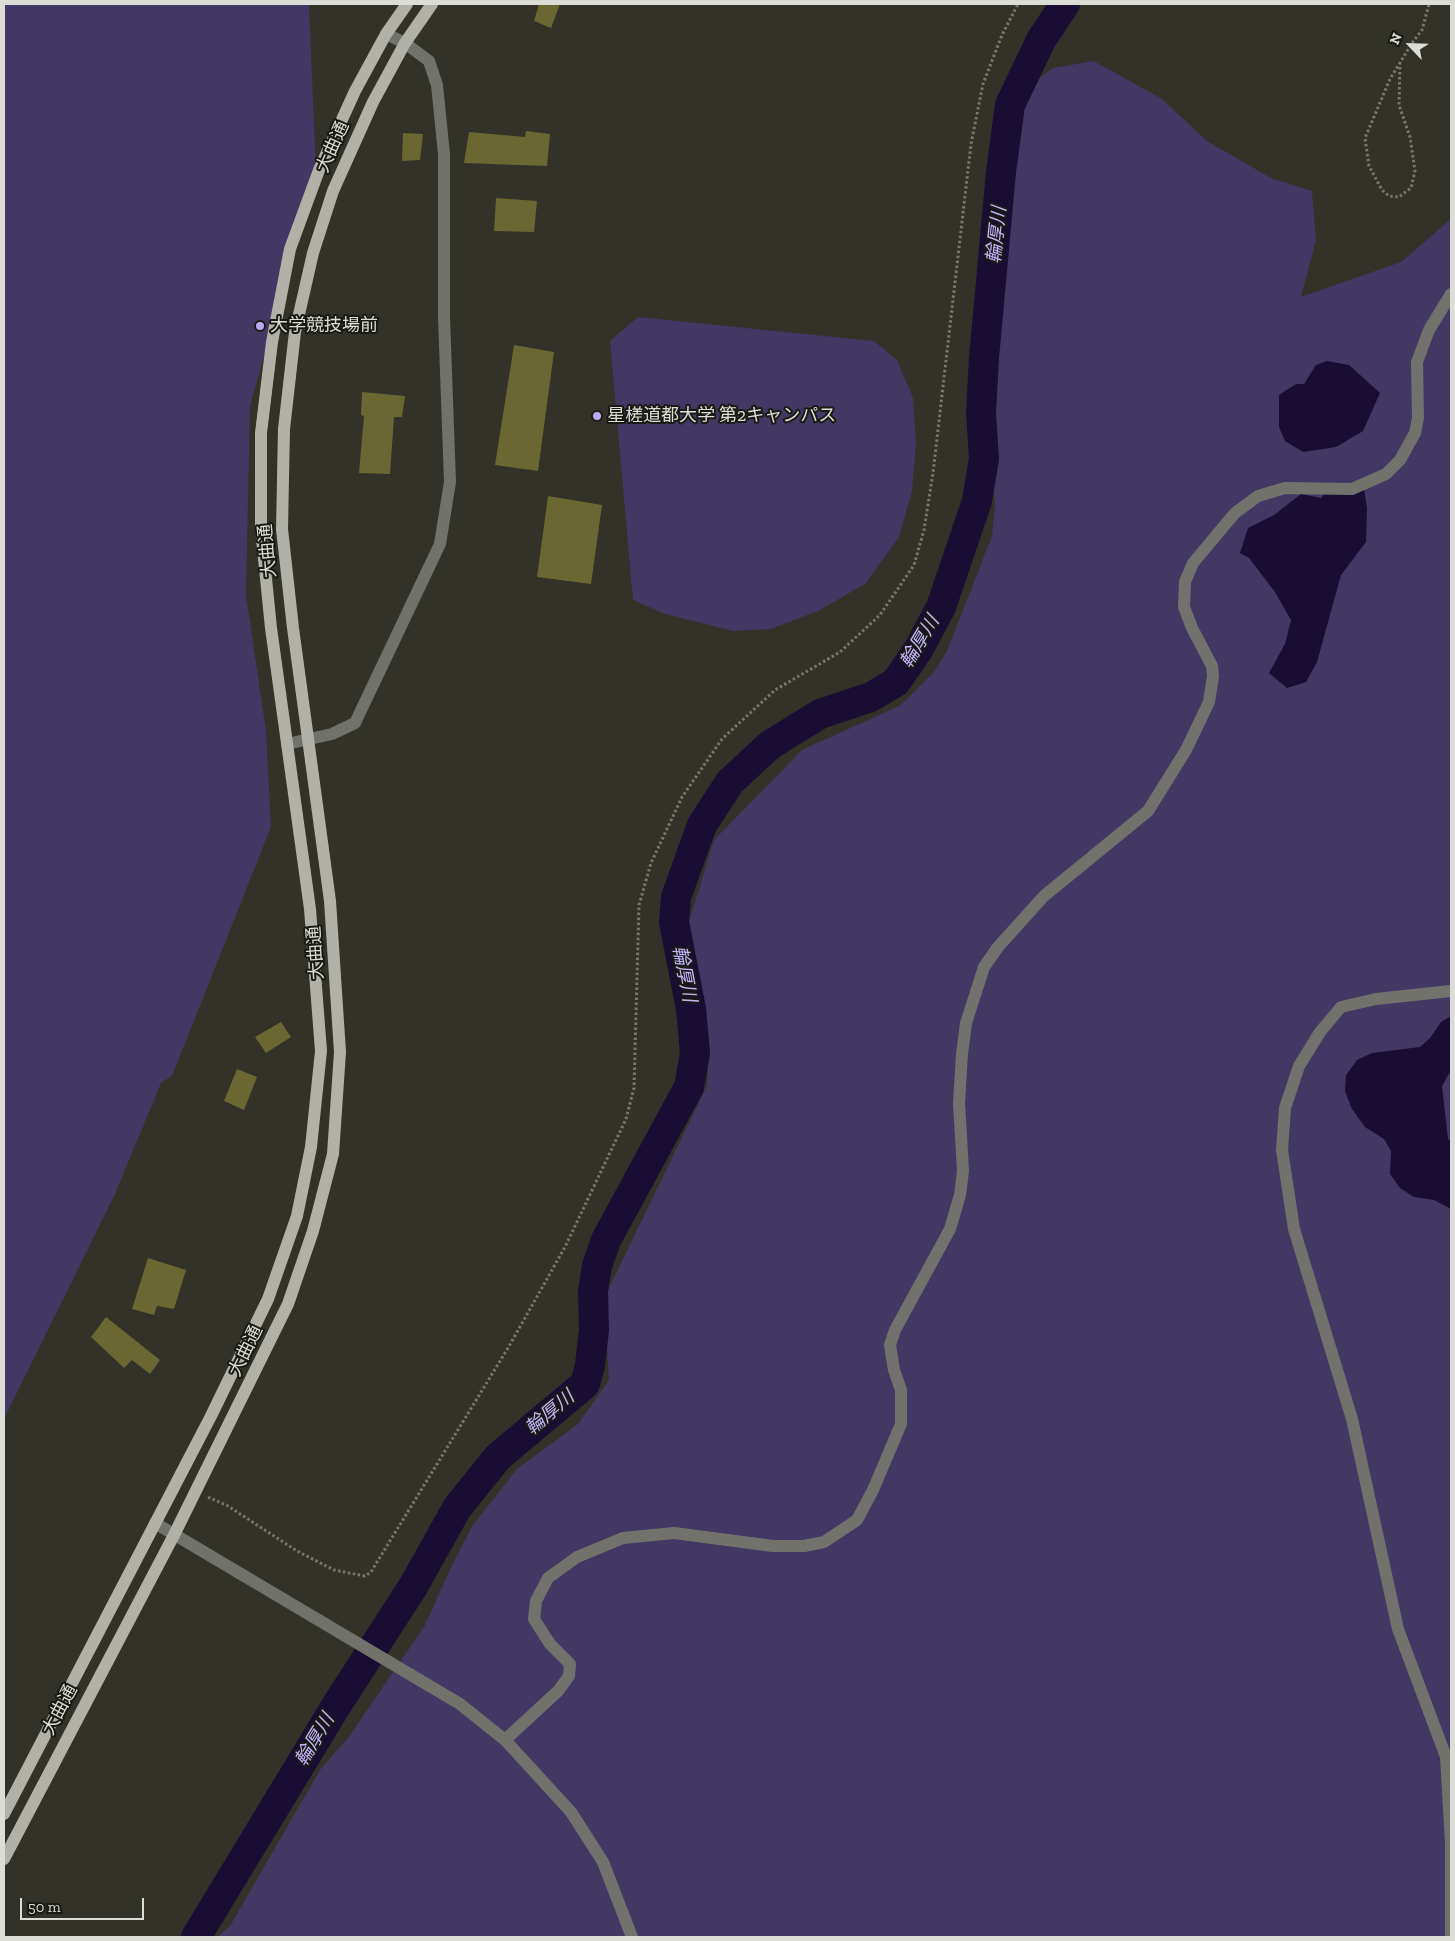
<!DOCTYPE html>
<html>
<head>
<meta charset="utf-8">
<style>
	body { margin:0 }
	#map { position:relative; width:1455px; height:1941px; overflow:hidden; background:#323228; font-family:"Zilla Slab",serif }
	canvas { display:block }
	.frame { position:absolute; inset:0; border:5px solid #ddddd7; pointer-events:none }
	.north { position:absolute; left:1385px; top:20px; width:50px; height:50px; -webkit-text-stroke:4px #1a1a15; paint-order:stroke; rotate:294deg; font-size:14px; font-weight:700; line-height:20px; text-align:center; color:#ddddd7 }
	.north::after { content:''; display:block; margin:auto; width:18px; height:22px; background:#ddddd7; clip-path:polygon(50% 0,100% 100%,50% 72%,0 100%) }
	.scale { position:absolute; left:20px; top:1898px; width:124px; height:22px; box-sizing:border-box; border:2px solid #ddddd7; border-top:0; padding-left:6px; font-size:15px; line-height:18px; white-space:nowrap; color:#ddddd7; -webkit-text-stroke:4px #1a1a15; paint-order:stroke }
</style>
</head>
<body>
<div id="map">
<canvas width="1455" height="1941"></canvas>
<div class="frame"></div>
<div class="north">N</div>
<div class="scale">50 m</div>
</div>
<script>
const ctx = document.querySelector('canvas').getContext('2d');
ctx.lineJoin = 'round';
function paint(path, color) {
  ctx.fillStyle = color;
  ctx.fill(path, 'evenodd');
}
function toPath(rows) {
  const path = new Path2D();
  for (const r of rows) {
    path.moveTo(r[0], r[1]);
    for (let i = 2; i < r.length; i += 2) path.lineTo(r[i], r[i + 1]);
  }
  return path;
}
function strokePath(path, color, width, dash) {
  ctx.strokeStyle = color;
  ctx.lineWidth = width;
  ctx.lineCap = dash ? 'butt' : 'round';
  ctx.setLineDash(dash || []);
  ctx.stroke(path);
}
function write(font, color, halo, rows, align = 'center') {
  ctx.font = font + ' "Zilla Slab","Noto Sans JP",serif';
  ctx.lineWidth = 4;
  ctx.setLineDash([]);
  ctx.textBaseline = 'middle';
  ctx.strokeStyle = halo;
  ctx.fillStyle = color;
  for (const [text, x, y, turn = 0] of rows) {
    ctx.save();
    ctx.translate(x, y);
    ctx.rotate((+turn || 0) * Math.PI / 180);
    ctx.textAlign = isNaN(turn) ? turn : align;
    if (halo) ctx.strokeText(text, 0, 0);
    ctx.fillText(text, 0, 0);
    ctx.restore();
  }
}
paint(toPath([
	[4,4,309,4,316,172,250,406,246,595,266,731,271,827,172,1076,161,1083,115,1194,4,1419],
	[1094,61,1162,99,1207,141,1271,178,1312,191,1316,240,1301,297,1401,262,1451,219,1451,1937,217,1937,230,1926,320,1770,348,1738,424,1627,453,1563,473,1525,517,1469,578,1424,609,1380,604,1298,707,1086,709,1040,699,988,684,938,714,840,802,750,901,705,934,672,947,651,992,536,995,504,985,382,998,286,1005,131,1021,92,1053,68],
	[638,317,874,341,897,360,913,398,916,444,912,491,899,537,865,584,818,611,771,629,733,631,665,614,633,600,610,341]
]), '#423863');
paint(toPath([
	[1327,361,1349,365,1380,393,1363,431,1336,447,1303,452,1285,441,1279,427,1279,395,1296,384,1304,384,1316,365],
	[1332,484,1364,489,1367,508,1366,542,1341,575,1317,662,1306,682,1287,688,1269,673,1285,644,1291,620,1275,592,1249,558,1240,553,1248,528,1274,515,1301,494,1321,498],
	[1451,1016,1451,1070,1442,1086,1448,1139,1451,1141,1451,1209,1434,1200,1414,1197,1400,1188,1390,1174,1391,1151,1384,1139,1365,1127,1352,1109,1345,1091,1346,1075,1357,1060,1372,1053,1420,1047,1430,1038,1441,1022]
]), '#190d34');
strokePath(toPath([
	[196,1937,336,1706,414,1585,457,1508,498,1457,585,1384,590,1365,594,1330,593,1291,597,1266,606,1240,689,1087,695,1053,691,1009,674,922,676,897,702,825,730,782,770,745,820,714,871,697,896,682,918,650,941,607,977,501,984,459,981,413,984,358,1001,172,1010,105,1041,40,1065,4]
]), '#190d34', 30);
paint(toPath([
	[539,4,560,4,551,28,534,21],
	[526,131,550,134,547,166,464,163,469,132,525,137],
	[403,133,423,134,420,160,402,161],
	[496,198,537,201,534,232,494,231],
	[514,345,554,352,538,471,495,465],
	[362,392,405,396,402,417,394,417,390,474,359,473,364,416,361,415],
	[548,496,602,505,591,584,537,577],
	[281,1022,291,1037,266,1053,255,1037],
	[237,1069,257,1077,244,1110,224,1101],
	[148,1258,186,1270,174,1309,157,1306,154,1315,132,1309],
	[106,1317,160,1360,150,1374,132,1360,124,1368,91,1337]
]), '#6a6732');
strokePath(toPath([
	[1400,62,1399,105,1410,137,1415,171,1411,188,1399,197,1389,196,1382,190,1369,166,1365,138,1390,79,1412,43,1422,30,1429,4],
	[208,1497,228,1506,297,1551,334,1570,365,1576,371,1572,508,1348,565,1247,626,1119,634,1088,639,905,651,863,682,797,722,739,775,690,840,652,880,615,914,565,924,530,933,473,971,144,983,84,1002,35,1018,4]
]), '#77776e', 3, [2.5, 2.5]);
strokePath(toPath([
	[287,744,332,734,355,723,440,544,450,482,444,317,444,154,437,85,429,61,405,43,386,34],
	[155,1523,460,1704,505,1740,571,1812,603,1862,632,1937],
	[505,1740,558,1691,569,1676,570,1664,550,1644,534,1619,536,1601,548,1578,577,1557,623,1538,674,1533,773,1546,804,1546,824,1542,857,1520,873,1490,901,1424,901,1390,894,1370,890,1345,895,1330,950,1229,960,1195,963,1171,959,1103,962,1054,966,1023,984,967,998,947,1044,896,1148,811,1186,750,1209,702,1213,676,1212,666,1192,628,1184,607,1185,582,1193,563,1235,513,1258,496,1285,488,1352,489,1386,474,1400,460,1415,433,1418,418,1417,362,1429,330,1451,294],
	[1451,1937,1451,1843,1446,1757,1398,1629,1352,1419,1294,1229,1282,1150,1285,1108,1299,1066,1320,1032,1341,1007,1376,999,1451,991]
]), '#72726d', 12);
strokePath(toPath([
	[4,1814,211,1416,268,1299,297,1216,311,1147,321,1051,310,909,271,628,261,529,261,433,272,342,290,249,319,170,355,91,386,34,407,4],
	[4,1859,174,1535,288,1304,313,1231,333,1154,340,1052,330,901,293,628,282,529,284,429,295,332,313,253,333,191,373,102,405,43,432,4]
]), '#b1b1a7', 12);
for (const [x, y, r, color] of [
	[260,326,5,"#baaaf6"],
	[597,416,5,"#baaaf6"]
]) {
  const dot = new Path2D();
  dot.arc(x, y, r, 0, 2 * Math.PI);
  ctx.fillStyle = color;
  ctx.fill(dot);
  strokePath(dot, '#1a1a15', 2);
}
write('18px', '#ddddd7', '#1a1a15', [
	["大曲通",333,147,-66],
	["大曲通",268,551,-95],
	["大曲通",316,953,-94],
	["大曲通",246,1351,-64],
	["大曲通",60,1710,-62]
]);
write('18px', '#ddddd7', '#1a1a15', [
	["大学競技場前",270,326],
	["星槎道都大学 第2キャンパス",607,416]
], 'left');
write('italic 19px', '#c4b5ff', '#1a1a15', [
	["輪厚川",997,235,-84],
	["輪厚川",920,642,-59],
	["輪厚川",684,974,79],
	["輪厚川",550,1413,-40],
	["輪厚川",315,1740,-59]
]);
</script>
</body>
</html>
